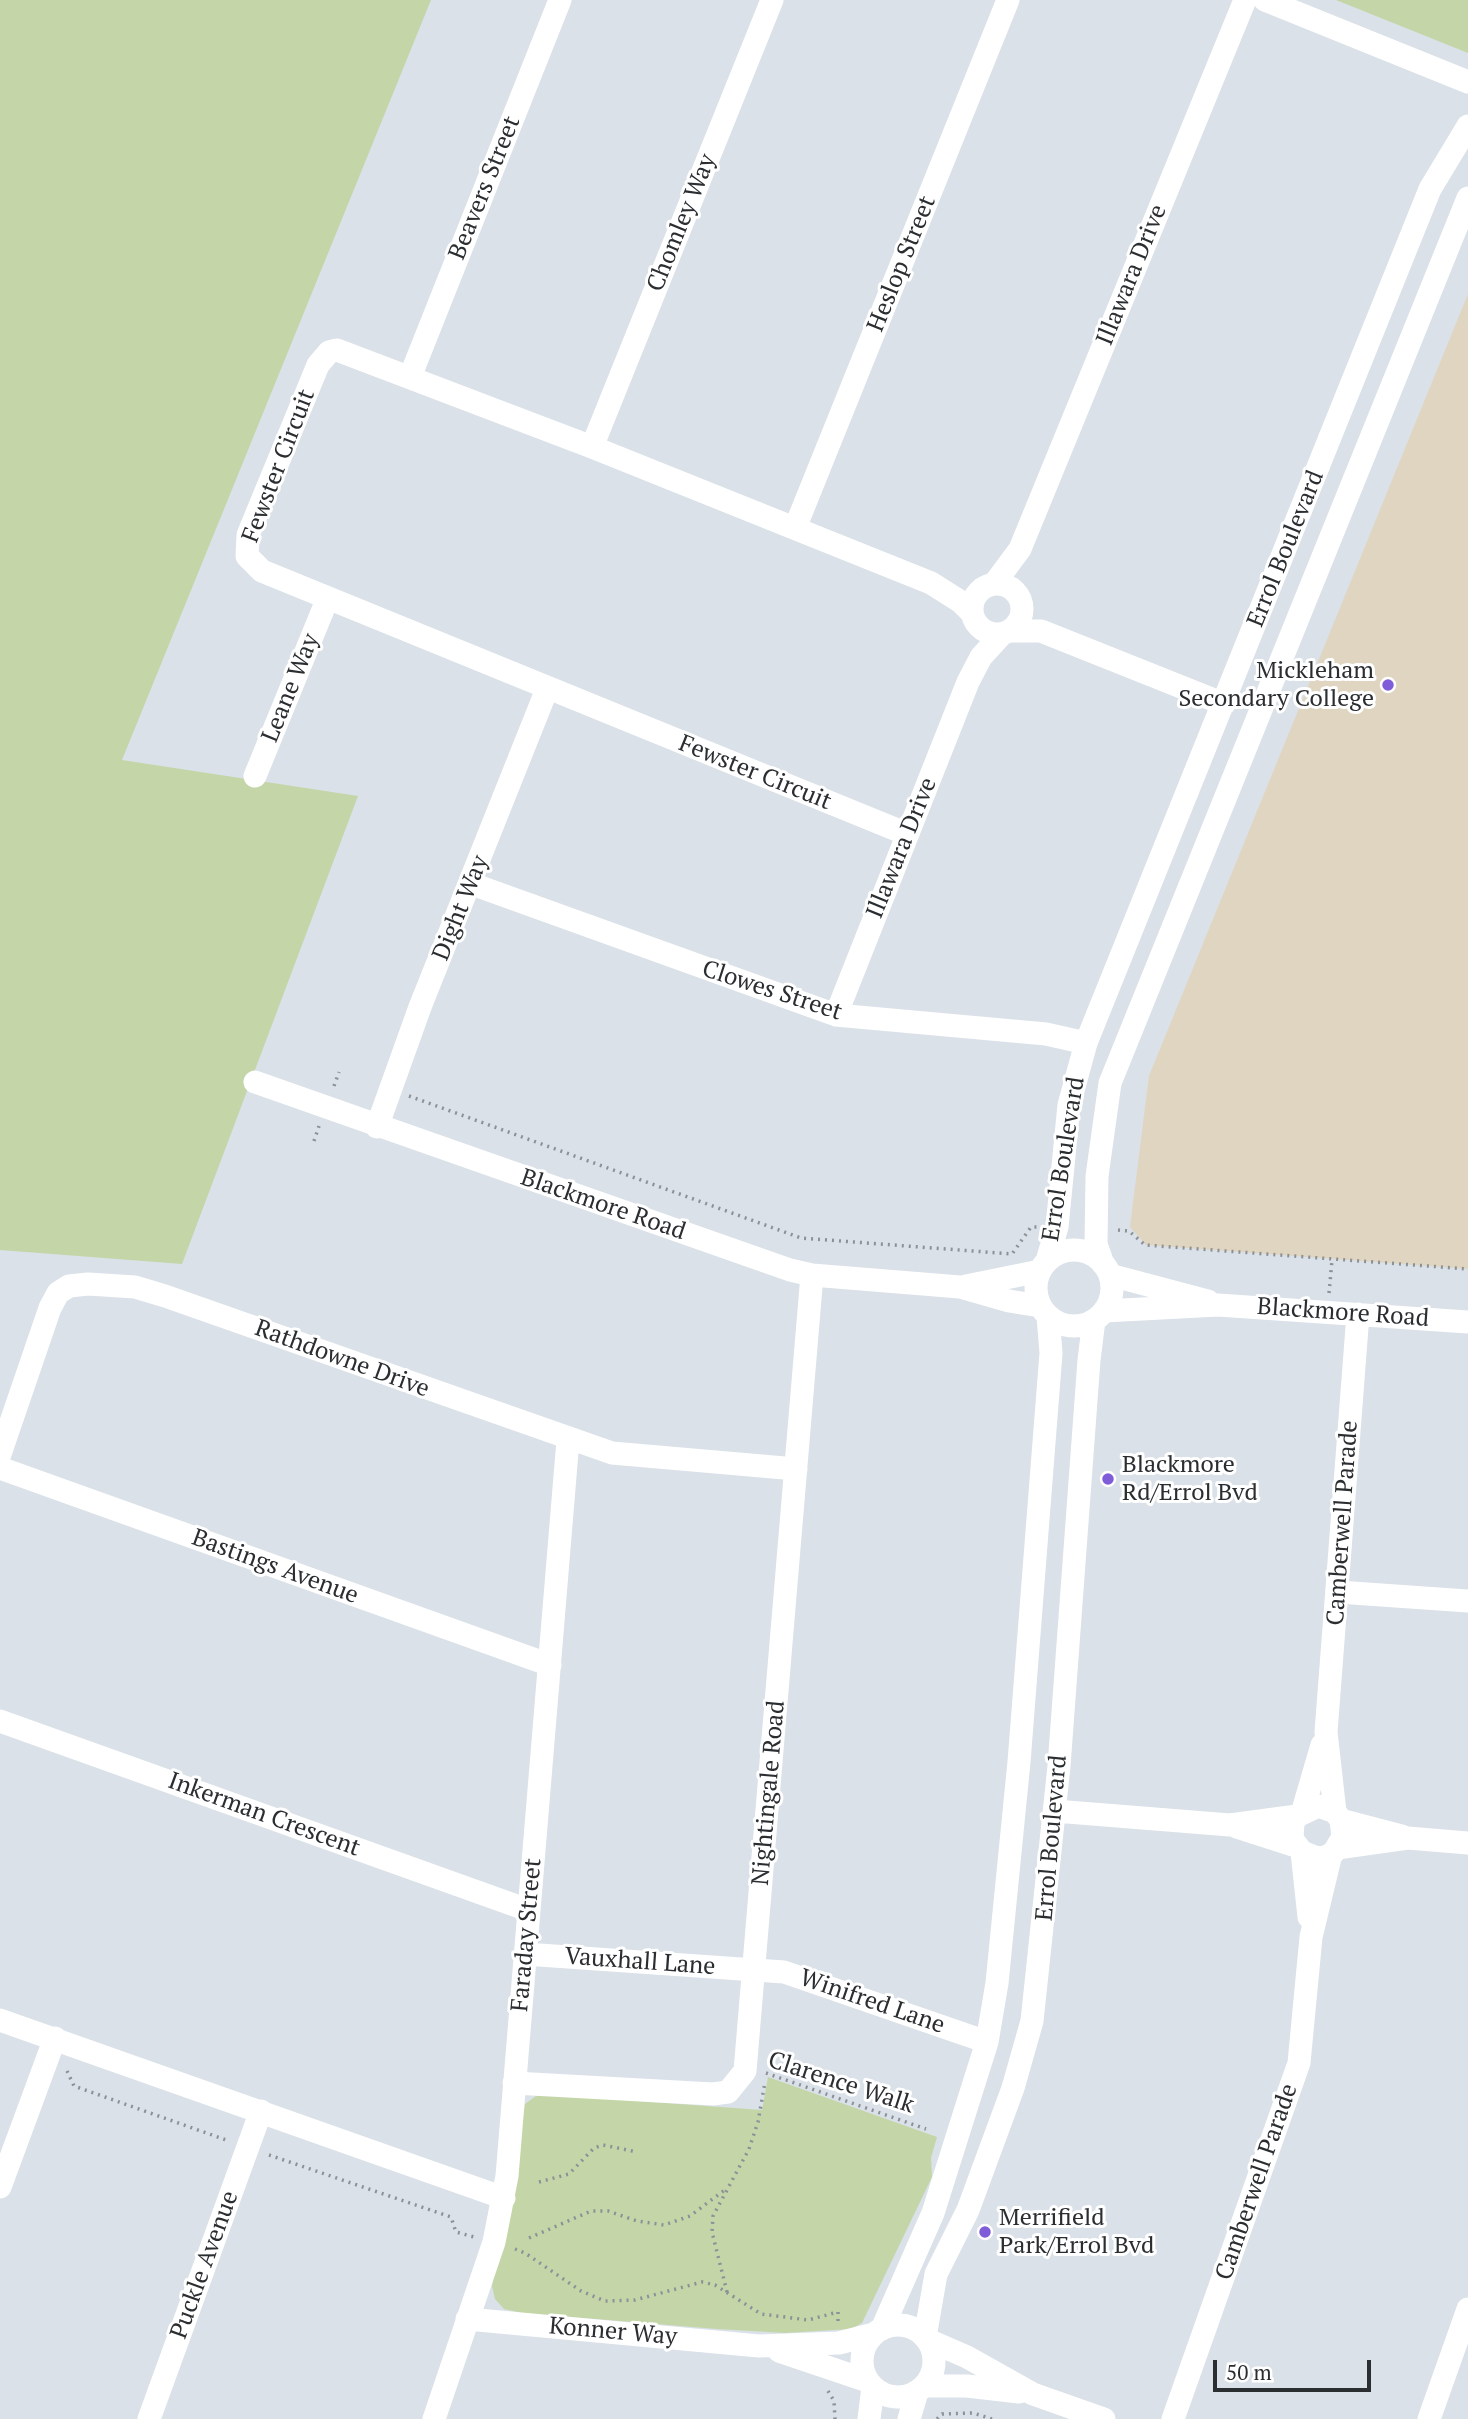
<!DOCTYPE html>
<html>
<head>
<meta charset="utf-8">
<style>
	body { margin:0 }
	#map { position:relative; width:1468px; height:2419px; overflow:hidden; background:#dae1e8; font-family:"PT Serif",serif }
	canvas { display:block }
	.scale { position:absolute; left:1213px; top:2360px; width:158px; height:32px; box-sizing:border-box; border:4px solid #2b2e31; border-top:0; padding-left:9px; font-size:21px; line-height:24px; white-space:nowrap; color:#2b2e31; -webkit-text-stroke:5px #fff; paint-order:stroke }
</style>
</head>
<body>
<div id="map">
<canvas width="1468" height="2419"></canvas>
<div class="scale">50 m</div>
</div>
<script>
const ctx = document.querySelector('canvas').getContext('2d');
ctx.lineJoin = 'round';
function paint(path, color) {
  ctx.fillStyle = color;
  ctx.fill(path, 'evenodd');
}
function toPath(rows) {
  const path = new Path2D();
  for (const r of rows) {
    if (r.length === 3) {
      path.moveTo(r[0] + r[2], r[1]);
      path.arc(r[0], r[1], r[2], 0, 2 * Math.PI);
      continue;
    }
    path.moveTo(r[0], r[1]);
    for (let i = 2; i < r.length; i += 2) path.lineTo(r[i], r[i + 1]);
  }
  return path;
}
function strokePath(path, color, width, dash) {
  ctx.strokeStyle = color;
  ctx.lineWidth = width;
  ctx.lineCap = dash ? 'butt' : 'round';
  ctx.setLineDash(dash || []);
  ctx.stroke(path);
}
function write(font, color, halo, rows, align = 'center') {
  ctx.font = font + ' "PT Serif",serif';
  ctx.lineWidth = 6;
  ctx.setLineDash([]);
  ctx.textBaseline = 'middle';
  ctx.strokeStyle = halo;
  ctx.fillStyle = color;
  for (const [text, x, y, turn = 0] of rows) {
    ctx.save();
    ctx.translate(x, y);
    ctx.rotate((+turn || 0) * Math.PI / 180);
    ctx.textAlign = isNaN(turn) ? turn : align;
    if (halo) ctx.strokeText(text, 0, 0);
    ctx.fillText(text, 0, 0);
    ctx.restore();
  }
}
paint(toPath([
	[1468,294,1468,1269,1146,1245,1130,1227,1149,1076]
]), '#dfd5c0');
paint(toPath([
	[0,0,431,0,122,760,358,796,182,1264,0,1250],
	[1336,0,1468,0,1468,53],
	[768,2077,937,2137,931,2158,932,2177,862,2323,851,2329,785,2333,717,2329,522,2313,504,2309,495,2299,492,2286,525,2104,536,2096,554,2095,762,2110]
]), '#c4d6a8');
strokePath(toPath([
	[334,1086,339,1072],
	[409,1096,801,1238,1012,1254,1031,1227,1037,1227],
	[314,1141,319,1126],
	[1118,1230,1129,1231,1145,1245,1468,1269],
	[1329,1293,1332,1260],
	[67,2071,74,2086,229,2141],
	[766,2073,926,2129],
	[269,2155,451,2217,456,2232,474,2237],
	[539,2182,569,2174,594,2148,603,2145,637,2152],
	[529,2238,591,2211,608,2211,637,2221,664,2225,690,2216,726,2189],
	[515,2249,525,2253,581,2291,605,2301,635,2300,702,2282,715,2285,761,2314,808,2320,838,2312,838,2322],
	[727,2292,712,2232,713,2216,749,2149,758,2122,765,2082],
	[828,2391,834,2401,835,2419],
	[937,2419,942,2414,973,2413,992,2419]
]), '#8c9197', 3.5, [2, 5]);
strokePath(toPath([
	[1265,0,1468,82],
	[410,377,560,0],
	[592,447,772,0],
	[795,528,1008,0],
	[997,609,25],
	[994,584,1020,549,1245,0],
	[1010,631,1041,631,1224,704],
	[255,776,327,600],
	[907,834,262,571,247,556,248,535,318,365,329,352,337,350,592,447,931,583,961,602,972,613],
	[472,884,836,1015,1046,1034,1086,1043],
	[836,1015,968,682,981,657,1002,634],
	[255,1082,790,1270,812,1275,960,1287,1009,1301,1040,1306],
	[377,1127,420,1007,547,689],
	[1074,1288,38],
	[1047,1261,1057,1227,1069,1105,1086,1043,1430,189,1468,126],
	[1103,1264,1096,1244,1097,1176,1110,1083,1468,198],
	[1110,1275,1208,1301],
	[966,1286,1040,1271],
	[1104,1311,1218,1305,1468,1322],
	[0,1454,50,1308,58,1293,69,1286,88,1284,135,1287,165,1296,612,1453,796,1469],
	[0,1468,550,1665],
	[1338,1592,1468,1601],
	[0,1721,528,1910],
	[1303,1810,1322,1745],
	[1055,1811,1230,1825,1297,1816],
	[1335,1812,1318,1806,1297,1816,1293,1823,1292,1839,1302,1852,1317,1858,1326,1857,1334,1852,1343,1837,1341,1820,1335,1812,1326,1732,1358,1314],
	[1341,1820,1402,1836],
	[1237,1827,1296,1846],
	[1337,1848,1408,1838,1468,1843],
	[1302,1852,1309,1917],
	[525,1954,784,1972,987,2042],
	[0,2020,504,2198],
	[514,2083,713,2094,728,2092,745,2071,812,1275],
	[0,2187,55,2038],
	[467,2319,759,2346,839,2343,874,2334],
	[898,2361,36],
	[882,2329,933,2213,987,2042,997,1983,1019,1762,1051,1353,1048,1316],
	[925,2337,936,2274,968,2210,1013,2088,1032,2021,1059,1766,1089,1360,1094,1320],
	[928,2340,967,2357,1033,2394,1104,2419],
	[779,2351,868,2381],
	[924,2386,967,2386,1019,2392],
	[149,2419,261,2111],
	[434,2419,494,2242,507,2176,568,1440],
	[869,2419,873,2387],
	[909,2419,917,2392],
	[1173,2419,1299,2063,1311,1937,1331,1854],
	[1429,2419,1468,2309]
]), '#fff', 23);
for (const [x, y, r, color] of [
	[1388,685,7,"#805dd8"],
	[1108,1479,7,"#805dd8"],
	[985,2232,7,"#805dd8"]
]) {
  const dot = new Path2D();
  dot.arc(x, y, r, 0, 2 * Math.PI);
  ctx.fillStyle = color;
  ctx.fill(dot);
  strokePath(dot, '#fff', 2.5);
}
write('24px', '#2b2e31', '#fff', [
	["Beavers Street",485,188,-68],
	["Chomley Way",682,223,-68],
	["Heslop Street",902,264,-68],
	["Illawara Drive",1132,275,-68],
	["Fewster Circuit",279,466,-69],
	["Errol Boulevard",1286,549,-68],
	["Leane Way",291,688,-68],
	["Fewster Circuit",755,773,22],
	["Illawara Drive",902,848,-68],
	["Dight Way",461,908,-68],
	["Clowes Street",772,991,18],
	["Errol Boulevard",1064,1159,-81],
	["Blackmore Road",603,1205,19],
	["Blackmore Road",1343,1313,4],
	["Rathdowne Drive",342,1359,20],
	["Camberwell Parade",1343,1523,-86],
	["Bastings Avenue",275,1567,20],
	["Nightingale Road",769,1793,-85],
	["Inkerman Crescent",264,1815,20],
	["Errol Boulevard",1052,1838,-85],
	["Faraday Street",527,1935,-85],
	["Vauxhall Lane",640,1962,4],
	["Winifred Lane",872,2002,19],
	["Clarence Walk",841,2083,18],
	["Camberwell Parade",1257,2182,-71],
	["Puckle Avenue",205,2265,-70],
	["Konner Way",613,2332,5]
]);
write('24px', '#2b2e31', '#fff', [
	["Mickleham",1374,671,"right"],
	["Secondary College",1374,699,"right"],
	["Blackmore",1122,1465],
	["Rd/Errol Bvd",1122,1493],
	["Merrifield",999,2218],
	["Park/Errol Bvd",999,2246]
], 'left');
</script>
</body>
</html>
